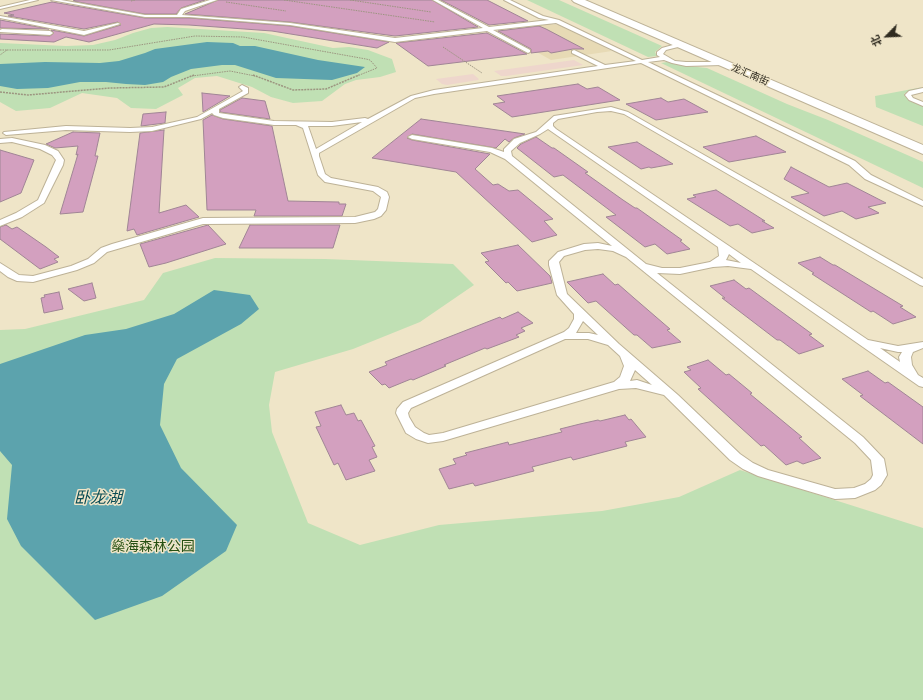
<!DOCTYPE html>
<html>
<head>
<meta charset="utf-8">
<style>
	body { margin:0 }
	#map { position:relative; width:923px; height:700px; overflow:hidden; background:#efe5c8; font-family:"Noto Sans","Noto Sans SC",sans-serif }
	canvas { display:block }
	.north { position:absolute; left:867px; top:16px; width:40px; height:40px; -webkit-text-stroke:3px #efe5c8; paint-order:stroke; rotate:246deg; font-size:11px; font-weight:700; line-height:16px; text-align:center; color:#2f2b20 }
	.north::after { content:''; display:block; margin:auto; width:14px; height:18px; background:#2f2b20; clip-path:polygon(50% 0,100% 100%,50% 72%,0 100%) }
</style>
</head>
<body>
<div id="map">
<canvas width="923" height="700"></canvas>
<div class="north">北</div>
</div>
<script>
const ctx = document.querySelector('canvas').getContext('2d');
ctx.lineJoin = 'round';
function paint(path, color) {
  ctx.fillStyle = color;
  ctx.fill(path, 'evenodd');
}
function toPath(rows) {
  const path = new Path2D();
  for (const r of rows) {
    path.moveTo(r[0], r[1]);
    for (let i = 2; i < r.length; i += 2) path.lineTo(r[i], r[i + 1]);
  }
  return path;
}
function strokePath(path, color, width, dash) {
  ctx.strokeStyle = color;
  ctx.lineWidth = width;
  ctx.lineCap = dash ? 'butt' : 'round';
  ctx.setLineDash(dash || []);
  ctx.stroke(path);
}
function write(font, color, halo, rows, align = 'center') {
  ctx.font = font + ' "Noto Sans","Noto Sans SC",sans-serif';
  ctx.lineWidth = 3;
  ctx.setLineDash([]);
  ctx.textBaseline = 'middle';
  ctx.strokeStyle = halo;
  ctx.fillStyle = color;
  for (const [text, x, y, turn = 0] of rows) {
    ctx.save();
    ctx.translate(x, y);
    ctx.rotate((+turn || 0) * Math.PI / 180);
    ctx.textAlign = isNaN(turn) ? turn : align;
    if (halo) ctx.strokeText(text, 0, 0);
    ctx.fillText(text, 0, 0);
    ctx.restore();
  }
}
paint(toPath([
	[574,60,583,65,506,76,501,76,494,71],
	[473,74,479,79,478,80,447,85,442,84,436,79]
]), '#eed6cc');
paint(toPath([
	[547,24,559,25,612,51,551,60,499,31]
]), '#e7dab5');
paint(toPath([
	[527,0,559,0,662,46,655,52,657,56,648,57],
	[167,27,264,33,333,48,349,47,368,50,392,59,396,72,380,77,356,80,345,84,322,101,293,103,271,97,252,87,217,76,195,78,178,88,183,95,156,109,131,108,117,98,82,93,50,108,16,111,0,102,0,43,66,46,93,45,115,40,133,33,151,28],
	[667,62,678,65,707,68,787,104,828,120,923,162,923,188,661,63],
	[923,87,907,92,904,94,908,99,923,106,923,126,876,107,875,96],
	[215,258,325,259,453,264,474,285,420,322,353,349,275,372,269,405,272,432,308,523,360,545,439,525,602,511,679,497,740,470,923,528,923,700,0,700,0,330,25,329,144,300,163,273]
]), '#c0e0b4');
paint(toPath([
	[207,42,233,43,240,46,255,46,318,60,365,67,357,73,332,80,276,78,235,65,222,65,191,69,171,77,163,82,145,85,126,84,106,82,80,82,48,88,17,89,0,86,0,64,45,62,100,63,119,61,145,53,155,49],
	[214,290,250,295,259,309,241,324,177,359,164,384,160,425,181,468,237,525,226,551,162,596,95,620,21,546,7,519,12,465,0,451,0,364,85,335,126,329,174,314]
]), '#5ca3ad');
const building = toPath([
	[76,0,205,0,181,8,176,14,145,14,73,1,76,0],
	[218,0,432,0,478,27,395,36,290,22,185,14,218,0],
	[441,0,487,0,528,21,489,25,441,0],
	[52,2,145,18,189,18,290,26,389,42,377,48,272,31,189,25,154,24,89,42,66,37,54,42,0,39,0,34,50,36,54,33,51,30,84,36,121,25,118,22,84,29,8,16,14,15,4,13,52,2],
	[0,20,49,29,0,28,0,20],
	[539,26,546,29,584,49,573,49,551,53,548,51,531,53,531,49,498,31,539,26],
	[487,33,527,54,428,66,396,43,487,33],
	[578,84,587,89,598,87,620,100,512,117,493,104,505,102,497,96,578,84],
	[202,93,230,96,203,112,202,93],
	[242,98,265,101,270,119,220,112,220,110,242,98],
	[661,98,668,102,684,99,708,112,656,120,626,104,661,98],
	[166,112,165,123,141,126,143,114,166,112],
	[212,115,223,119,272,126,288,201,339,202,339,204,346,204,342,216,254,216,256,210,207,210,203,120,212,115],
	[421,119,525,134,514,138,509,142,505,139,496,148,412,134,407,138,412,140,490,154,475,169,493,185,498,184,509,191,518,190,553,219,544,221,557,235,532,242,456,172,372,158,421,119],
	[164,130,159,213,186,205,199,217,137,235,134,229,127,231,140,133,164,130],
	[73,132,100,133,95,156,98,156,83,212,60,214,78,154,76,155,78,146,55,148,46,144,73,132],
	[756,136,786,152,729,162,703,147,756,136],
	[536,137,552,148,554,148,588,172,585,173,623,200,635,208,637,208,682,240,680,241,690,249,667,254,655,244,645,247,606,217,616,215,563,175,554,177,517,148,521,144,536,137],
	[637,142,673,164,651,168,649,167,641,169,608,147,637,142],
	[0,150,34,160,21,193,0,202,0,150],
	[791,167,829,187,847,183,886,203,868,207,879,213,856,219,842,211,824,216,791,197,809,193,784,179,791,167],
	[716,190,765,221,762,221,774,228,752,233,738,224,730,226,687,199,696,197,693,195,716,190],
	[6,225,12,229,17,227,46,247,59,257,54,259,58,262,40,269,0,239,0,227,6,225],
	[208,225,226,244,166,263,149,267,140,244,208,225],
	[250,225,340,225,333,248,239,248,250,225],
	[518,245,550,276,552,283,517,291,508,282,506,283,485,262,489,261,481,253,518,245],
	[820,257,833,265,835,265,903,306,900,307,916,317,893,324,873,311,871,312,812,274,814,273,798,263,820,257],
	[603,274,615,285,618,284,634,298,670,329,667,330,681,342,652,348,637,335,634,335,596,301,588,303,567,282,603,274],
	[734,280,746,289,749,288,812,334,809,335,824,346,799,354,780,340,777,340,722,298,725,298,710,286,734,280],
	[92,283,96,298,84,301,68,289,92,283],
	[59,292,63,309,44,313,41,298,45,297,44,295,59,292],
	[518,312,533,323,521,328,525,331,516,335,519,337,487,349,485,348,444,365,446,366,413,380,411,379,389,388,385,384,382,385,369,372,387,365,385,362,500,317,502,319,518,312],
	[708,360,726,375,729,374,752,393,750,394,802,437,799,438,821,458,803,464,797,461,786,465,764,445,761,446,698,389,701,388,684,372,691,370,687,367,708,360],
	[868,371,885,383,888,382,923,407,923,444,860,396,863,395,842,379,868,371],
	[341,405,346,415,354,413,358,421,361,420,375,446,372,447,377,457,369,460,375,471,346,480,338,463,334,465,316,427,321,426,315,412,341,405],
	[625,415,629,420,631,419,646,437,625,442,627,446,573,460,571,457,532,467,534,471,475,486,473,483,449,489,439,469,456,464,453,459,467,455,465,453,508,442,509,445,562,432,560,429,580,424,598,420,600,421,625,415]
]);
paint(building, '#d3a0bf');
strokePath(building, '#a08595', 1);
const service = toPath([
	[30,0,38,0,0,9,0,7,30,0],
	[51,0,61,0,145,15,177,15,181,9,210,0,217,0,185,11,182,15,290,23,395,38,483,28,433,0,438,0,489,27,549,20,539,18,504,0,510,0,543,16,559,20,642,60,660,57,657,55,657,52,662,48,680,43,682,44,682,46,666,50,663,54,675,61,686,62,724,62,724,64,722,65,686,66,672,63,664,60,648,62,855,161,871,175,923,201,923,206,865,179,849,165,641,63,434,94,415,98,319,153,319,156,325,174,331,178,378,187,387,192,389,197,386,210,381,216,374,219,355,223,203,224,107,252,94,263,77,270,33,282,17,281,8,277,0,271,0,263,19,275,33,276,71,266,88,259,101,248,112,244,203,218,355,217,375,212,378,209,381,197,373,191,325,182,318,175,303,128,296,125,274,125,223,118,214,115,212,113,201,119,152,131,130,132,66,130,6,135,3,133,4,132,66,126,130,128,152,127,197,117,243,91,239,87,242,85,248,88,248,93,219,109,219,113,274,121,332,122,365,118,368,119,411,96,434,90,598,66,572,53,572,51,574,50,605,65,636,61,556,23,493,30,530,50,530,52,528,53,487,31,395,42,290,25,189,17,145,17,51,0],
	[362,122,316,149,308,126,332,126,362,122],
	[0,16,84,31,118,23,120,24,84,35,0,18,0,16],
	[2,29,50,31,53,33,50,35,0,32,0,30,2,29],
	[923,88,923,92,911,95,913,98,923,102,923,106,909,100,905,95,909,91,923,88],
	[611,107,628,112,923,279,923,286,920,285,624,114,611,111,597,112,558,119,553,123,553,126,556,129,868,340,898,346,923,342,923,348,913,352,911,357,912,365,918,375,923,378,923,387,919,386,751,269,728,266,713,267,680,274,657,273,863,437,884,459,887,475,881,485,875,490,855,498,835,499,758,476,743,469,730,460,664,395,636,388,619,389,443,441,428,443,416,439,406,433,396,413,397,409,403,402,564,332,569,328,574,319,574,314,557,295,549,265,549,261,558,252,584,244,598,243,612,246,505,159,490,152,412,139,408,137,412,135,492,148,504,152,504,149,514,139,536,132,554,116,611,107],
	[548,129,718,247,719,256,710,262,680,268,662,268,646,264,512,156,511,151,520,143,540,134,548,129],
	[598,249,613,251,626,257,855,443,871,460,873,475,871,479,865,484,854,488,835,489,768,470,753,463,740,454,678,395,619,344,567,294,559,262,564,256,585,250,598,249],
	[729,254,741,263,726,260,729,254],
	[583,321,598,335,589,333,576,333,583,321],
	[565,339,588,339,608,345,620,356,624,366,620,377,614,382,443,433,429,435,424,433,415,427,409,417,408,413,411,408,565,339],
	[880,348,898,352,902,352,899,357,900,362,880,348],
	[635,370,652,385,637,380,630,381,635,370],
	[12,138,45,145,58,151,64,160,63,165,44,203,22,217,0,226,0,220,16,213,38,200,56,160,52,155,40,149,12,142,0,143,0,139,12,138]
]);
const secondary = toPath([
	[572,0,585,0,923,145,923,154,574,2,572,0]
]);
strokePath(service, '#bdb297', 2);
strokePath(secondary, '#bdb297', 2);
strokePath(toPath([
	[284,0,435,22],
	[350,0,431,12],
	[131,1,135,0],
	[226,2,286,11],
	[443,47,482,73],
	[0,50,7,50,0,55],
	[7,50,109,50,195,36,243,37,366,59,370,60,377,68,357,76],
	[192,76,230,71,255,76]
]), '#9c9580', 1, [1.5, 1]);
strokePath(toPath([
	[253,75,293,90,326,89,359,75],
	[0,92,28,95,110,88,164,87,194,75]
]), '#9c9580', 1.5, [2, 1]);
paint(service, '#fff');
paint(secondary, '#fff');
write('10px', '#2f2b20', '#efe5c8', [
	["龙汇南街",750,75,23]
]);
write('14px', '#265012', '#efe5c8', [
	["燊海森林公园",153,547]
]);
write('italic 16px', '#094b53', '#efe5c8', [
	["卧龙湖",98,498]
]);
</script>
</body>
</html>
